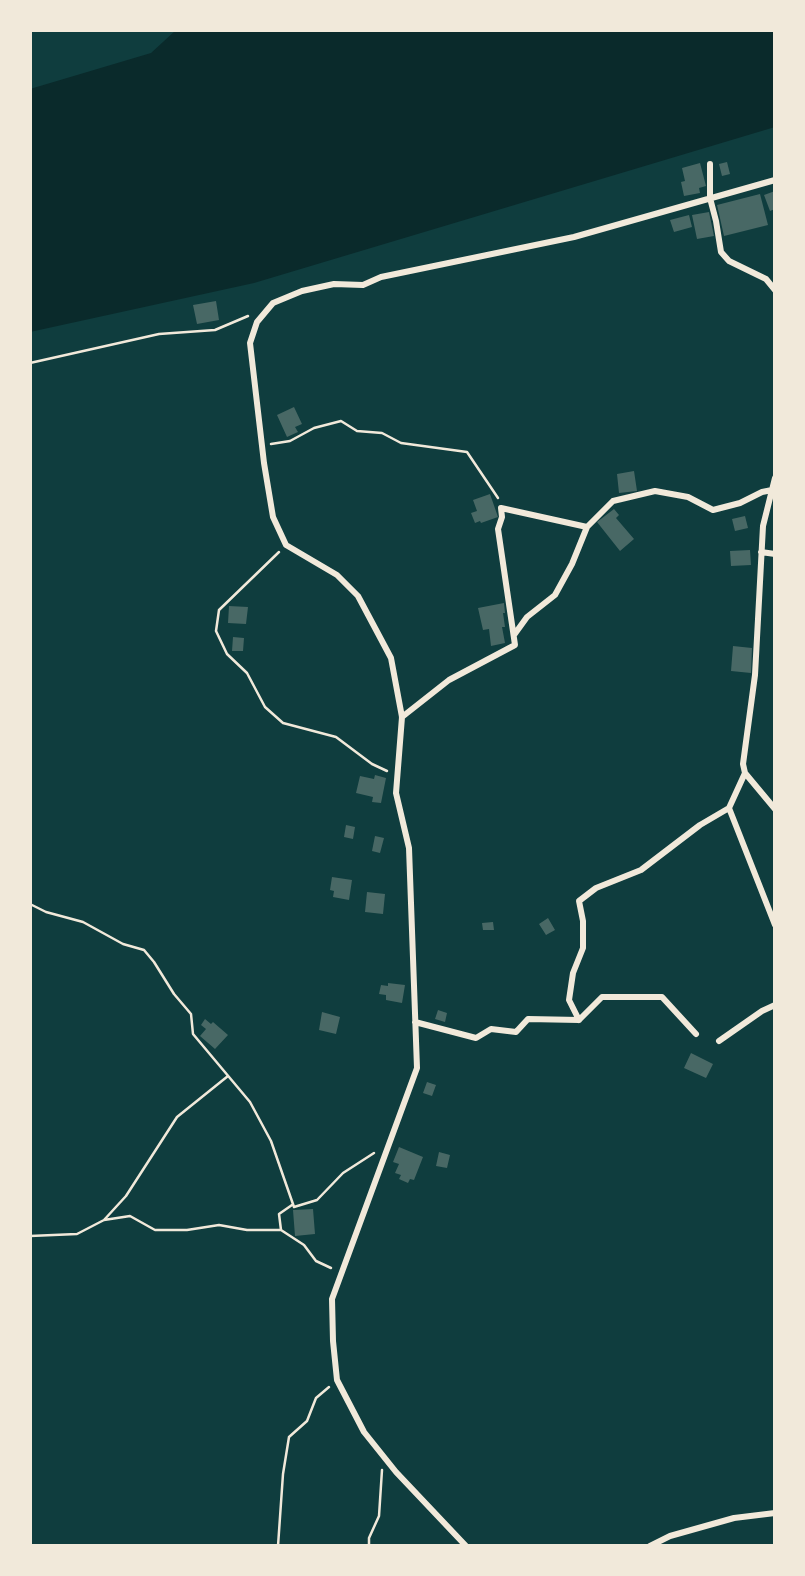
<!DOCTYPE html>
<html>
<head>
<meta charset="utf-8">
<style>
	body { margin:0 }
	#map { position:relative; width:805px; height:1576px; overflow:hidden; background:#0f3d3e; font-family:Commissioner,sans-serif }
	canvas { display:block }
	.frame { position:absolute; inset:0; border:32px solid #f1e9da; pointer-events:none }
</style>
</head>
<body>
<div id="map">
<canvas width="805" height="1576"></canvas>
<div class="frame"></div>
</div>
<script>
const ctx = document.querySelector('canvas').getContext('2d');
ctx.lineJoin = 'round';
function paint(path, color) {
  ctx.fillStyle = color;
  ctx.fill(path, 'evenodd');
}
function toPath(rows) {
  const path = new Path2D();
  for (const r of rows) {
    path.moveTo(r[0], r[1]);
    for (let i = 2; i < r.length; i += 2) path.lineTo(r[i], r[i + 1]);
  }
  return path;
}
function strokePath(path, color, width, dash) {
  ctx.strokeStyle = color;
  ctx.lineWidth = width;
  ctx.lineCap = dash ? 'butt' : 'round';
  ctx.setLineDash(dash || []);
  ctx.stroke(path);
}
paint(toPath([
	[176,30,775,30,775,127,254,283,30,332,30,89,151,53]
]), '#0a2a2b');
paint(toPath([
	[727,162,730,174,722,176,719,164],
	[700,163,706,186,699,188,700,193,684,196,681,182,685,181,682,168],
	[775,191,775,209,770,211,764,195],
	[760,194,768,225,724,236,717,205],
	[709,212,714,236,697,239,692,215],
	[689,215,692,227,674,232,670,220],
	[216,301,219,320,197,324,193,305],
	[294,407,302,424,295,427,298,432,287,437,277,415],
	[634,471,637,491,619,493,617,474],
	[490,494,498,517,481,523,480,521,475,523,471,513,477,511,473,500],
	[614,509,619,515,616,518,634,539,620,551,597,522],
	[745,516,748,528,735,531,732,519],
	[750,550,751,565,731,566,730,551],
	[504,603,505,613,503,613,505,627,502,627,505,643,491,646,489,629,483,630,478,608],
	[229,606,248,607,246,624,228,623],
	[233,637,244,638,243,651,232,651],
	[733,646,752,648,751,673,731,671],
	[375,775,386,778,381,803,372,802,373,797,356,793,360,776,374,779],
	[346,825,355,827,353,839,344,837],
	[375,836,384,838,380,853,372,851],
	[332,877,352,880,349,900,333,897,334,891,330,890],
	[367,892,385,894,383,914,365,912],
	[548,918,555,930,546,935,539,924],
	[493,922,494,930,483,930,482,923],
	[388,983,405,985,402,1003,386,1000,386,995,379,994,381,985,388,986],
	[438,1010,447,1013,445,1022,435,1019],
	[322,1012,340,1017,336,1034,319,1030],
	[205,1019,211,1024,213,1022,228,1035,215,1049,200,1036,206,1029,201,1025],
	[691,1053,713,1064,706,1078,684,1068],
	[427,1082,436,1085,432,1096,423,1093],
	[399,1147,423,1157,414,1180,410,1179,408,1183,399,1179,401,1175,395,1173,399,1164,393,1162],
	[439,1152,450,1155,447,1168,436,1166],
	[313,1209,315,1234,295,1236,293,1210]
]), '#486865');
strokePath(toPath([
	[30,363,159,334,215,330,248,316],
	[271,444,290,441,314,428,341,421,357,431,382,433,401,443,467,452,498,498],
	[279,552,219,610,216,631,227,654,247,673,265,707,283,723,336,737,372,764,387,771],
	[30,904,46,912,83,922,123,944,144,950,154,962,174,994,191,1014,193,1034,250,1102,271,1141,294,1207,317,1200,343,1173,374,1153],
	[104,1220,130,1216,155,1230,187,1230,219,1225,247,1230,281,1230,304,1245,316,1261,331,1268],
	[281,1230,279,1214,292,1205],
	[30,1236,77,1234,104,1220,126,1196,177,1117,228,1076],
	[278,1546,283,1474,289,1437,307,1421,316,1398,329,1387],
	[369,1546,369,1538,379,1516,382,1470]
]), '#f1e9da', 2.5);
strokePath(toPath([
	[710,164,710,198,716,221,721,252,729,261,766,279,775,290],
	[775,478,763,526,755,675,743,764,745,773,729,808,775,925],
	[761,552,775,554],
	[514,635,527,617,555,595,572,564,587,527],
	[402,717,449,680,515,645,498,529,502,517,501,508,587,527,613,501,655,491,688,497,713,510,740,503,762,492,772,490],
	[745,773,775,809],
	[579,1020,569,1000,573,973,583,948,583,921,579,901,596,888,641,870,700,825,729,808],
	[415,1022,476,1038,491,1029,516,1032,528,1019,579,1020,602,997,662,997,696,1034],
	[719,1041,762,1011,775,1005],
	[466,1546,396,1472,364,1432,337,1380,333,1341,332,1299,417,1068,409,848,396,793,402,717,391,658,358,596,337,575,286,545,273,517,264,463,250,343,257,322,273,303,302,291,334,284,363,285,381,277,574,237,775,180],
	[650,1546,670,1536,734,1518,775,1513]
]), '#f1e9da', 6);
</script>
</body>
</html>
